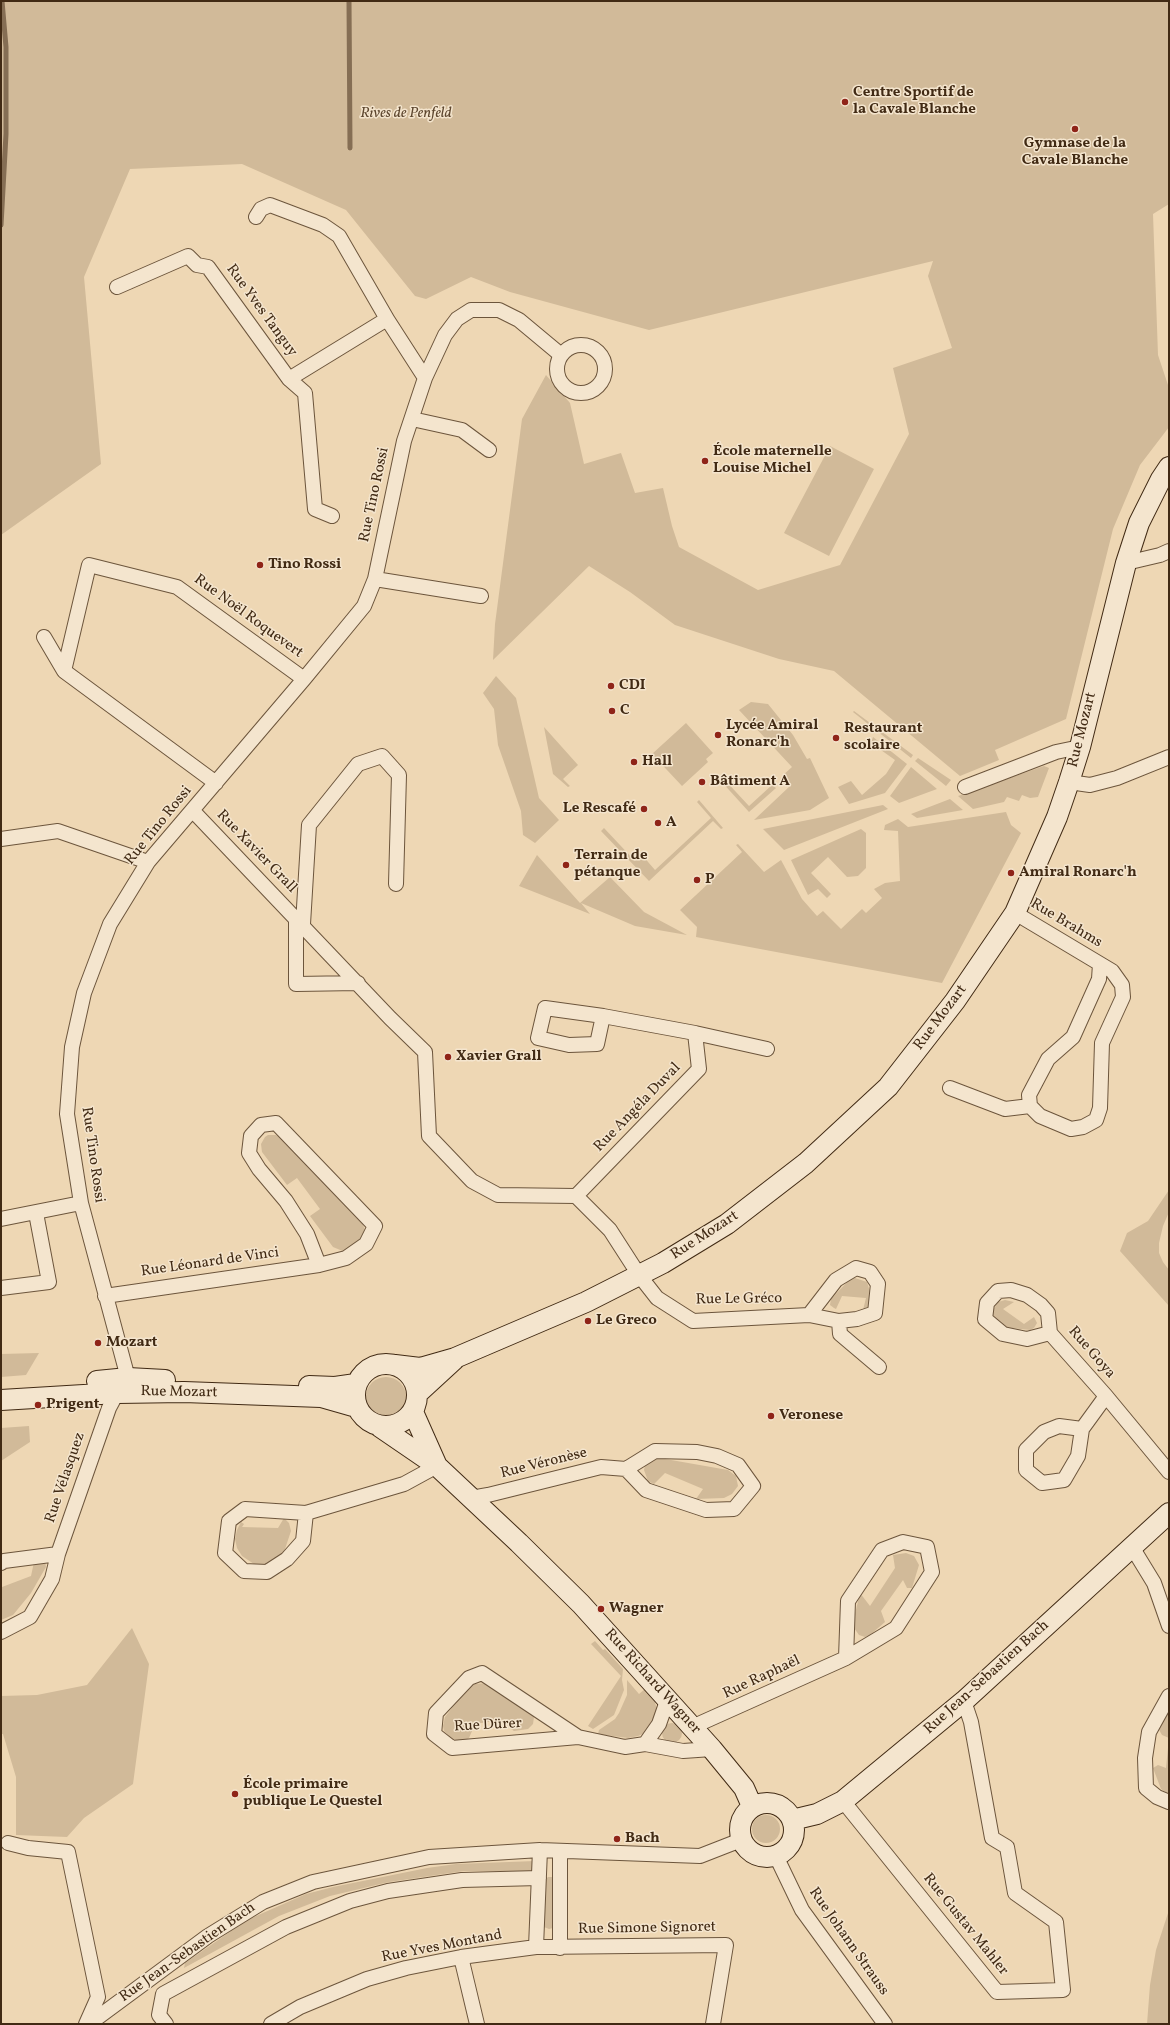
<!DOCTYPE html>
<html>
<head>
<meta charset="utf-8">
<style>
	body { margin:0 }
	#map { position:relative; width:1170px; height:2025px; overflow:hidden; background:#eed7b4; font-family:Vollkorn,serif }
	canvas { display:block }
	.frame { position:absolute; inset:0; border:2px solid #412a14; pointer-events:none }
</style>
</head>
<body>
<div id="map">
<canvas width="1170" height="2025"></canvas>
<div class="frame"></div>
</div>
<script>
const ctx = document.querySelector('canvas').getContext('2d');
ctx.lineJoin = 'round';
function paint(path, color) {
  ctx.fillStyle = color;
  ctx.fill(path, 'evenodd');
}
function toPath(rows) {
  const path = new Path2D();
  for (const r of rows) {
    if (r.length === 3) {
      path.moveTo(r[0] + r[2], r[1]);
      path.arc(r[0], r[1], r[2], 0, 2 * Math.PI);
      continue;
    }
    path.moveTo(r[0], r[1]);
    for (let i = 2; i < r.length; i += 2) path.lineTo(r[i], r[i + 1]);
  }
  return path;
}
function strokePath(path, color, width, dash) {
  ctx.strokeStyle = color;
  ctx.lineWidth = width;
  ctx.lineCap = dash ? 'butt' : 'round';
  ctx.setLineDash(dash || []);
  ctx.stroke(path);
}
function write(font, color, halo, rows, align = 'center') {
  ctx.font = font + ' Vollkorn,serif';
  ctx.lineWidth = 3;
  ctx.setLineDash([]);
  ctx.textBaseline = 'middle';
  ctx.strokeStyle = halo;
  ctx.fillStyle = color;
  for (const [text, x, y, turn = 0] of rows) {
    ctx.save();
    ctx.translate(x, y);
    ctx.rotate((+turn || 0) * Math.PI / 180);
    ctx.textAlign = isNaN(turn) ? turn : align;
    if (halo) ctx.strokeText(text, 0, 0);
    ctx.fillText(text, 0, 0);
    ctx.restore();
  }
}
paint(toPath([
	[1,1,1169,1,1169,204,1153,214,1158,355,1169,388,1169,427,1140,465,1113,529,1066,719,995,750,999,760,960,776,834,671,779,659,675,625,630,592,589,566,493,660,495,624,522,419,546,375,570,403,584,464,621,453,635,493,663,488,672,526,679,547,758,590,840,565,909,434,893,368,952,348,928,276,933,261,649,330,510,292,471,277,426,299,415,296,346,210,242,164,130,169,84,277,101,464,1,535],
	[830,446,874,469,829,556,784,533],
	[496,676,516,698,539,798,559,820,535,843,523,835,521,811,498,745,494,709,483,693],
	[751,702,768,704,793,735,807,759,810,758,829,798,810,810,754,820,790,786,782,776,792,767,739,710],
	[854,711,913,755,911,758,853,712],
	[686,723,713,753,706,759,708,762,682,786,652,754],
	[544,727,578,765,563,779,570,786,568,787,553,774],
	[873,737,907,764,885,793,849,804,838,787,851,781,862,795,886,774,895,760,871,743],
	[918,758,951,780,946,786,915,761],
	[1044,766,1049,768,1038,797,1030,798,1022,795,1019,801,1007,797,1004,802,973,809,958,796],
	[911,767,937,789,899,803,890,796],
	[723,778,749,806,772,785,776,788,749,812,720,780],
	[950,799,963,810,917,818,911,814],
	[699,800,723,828,721,829,713,821,649,881,601,831,604,828,635,861,642,855,655,870,711,818,697,802],
	[883,805,888,809,784,850,763,829],
	[1006,812,1011,825,1021,833,942,983,696,937,697,927,680,910,742,852,736,845,738,844,764,872,781,860,802,899,817,916,823,911,841,929,862,909,866,913,882,898,874,889,885,883,900,881,898,831,884,830,885,825,898,819,908,827],
	[861,829,866,833,866,868,858,876,847,877,828,857,811,873,831,894,827,898,818,889,808,895,791,860],
	[537,855,580,903,610,877,644,912,687,935,635,926,581,903,590,914,519,886],
	[268,1135,276,1135,281,1138,360,1217,365,1230,364,1237,345,1252,333,1247,310,1216,320,1209,297,1178,287,1185,262,1152,261,1144,265,1137],
	[1169,1190,1169,1212,1163,1226,1159,1243,1159,1253,1163,1262,1169,1270,1169,1306,1120,1251,1127,1233,1148,1221],
	[852,1277,867,1282,871,1295,868,1307,863,1310,866,1298,842,1296,836,1309,834,1308,830,1305,831,1299],
	[1005,1300,1014,1302,1003,1309,1024,1324,1034,1317,1037,1323,1034,1328,1030,1330,1002,1327,993,1317,993,1310,998,1302],
	[39,1353,26,1375,1,1377,1,1354],
	[386,1397,20],
	[29,1426,30,1442,1,1461,1,1428],
	[654,1457,728,1470,736,1476,738,1486,732,1494,724,1498,696,1499,703,1489,665,1473,654,1484,648,1481,644,1470,645,1465],
	[284,1518,289,1523,291,1531,283,1555,267,1564,263,1565,254,1564,242,1556,237,1548,235,1539,237,1530,241,1522,244,1524,242,1527,278,1528],
	[906,1553,914,1556,919,1565,912,1588,907,1588,903,1580,881,1611,885,1622,870,1635,865,1637,859,1635,854,1628,853,1622,860,1593,870,1606,895,1568,893,1555],
	[45,1561,46,1567,31,1593,13,1615,1,1620,1,1577,2,1587,31,1576,34,1562],
	[132,1628,149,1664,133,1784,84,1818,67,1837,16,1835,16,1777,3,1734,1,1734,1,1696,37,1695,87,1685],
	[595,1641,603,1650,605,1649,623,1669,622,1680,624,1690,614,1715,593,1729,588,1726,621,1676,591,1644],
	[627,1680,639,1694,646,1688,653,1696,657,1709,656,1718,647,1732,638,1736,628,1738,598,1734,599,1730,615,1719,619,1713,627,1695],
	[486,1683,532,1713,534,1717,533,1724,528,1729,514,1731,508,1727,507,1719,475,1724,469,1738,464,1741,453,1740,444,1731,443,1726,445,1717,468,1687,475,1684],
	[1169,1709,1169,1795,1161,1789,1153,1768,1158,1765,1166,1768,1169,1738,1162,1735,1158,1728],
	[672,1733,10],
	[766,1829,14],
	[535,1861,533,1871,464,1871,389,1882,330,1896,279,1916,184,1968,185,1963,247,1920,306,1894,333,1887,427,1868,456,1864],
	[548,1877,554,1877,553,1928,549,1929,544,1927,545,1880],
	[1169,1910,1169,2024,1147,2024,1150,1985,1156,1950]
]), '#d1ba99');
strokePath(toPath([
	[349,1,350,148],
	[1,225,6,134,6,47,2,1]
]), '#856e54', 5);
const street = toPath([
	[256,217,261,209,270,205,323,225,339,236,387,319],
	[117,287,188,256,197,265,208,267,289,379,305,393,315,509,332,516],
	[581,369,24],
	[289,379,387,319,425,378],
	[412,419,462,430,489,450],
	[1126,563,1160,555,1169,551],
	[375,579,481,596],
	[44,637,64,671],
	[1069,782,1090,785,1117,778,1169,757],
	[216,783,64,671,89,565,177,587,304,679],
	[965,787,1056,752,1080,747],
	[193,811,390,1018,425,1052,429,1136,472,1181,498,1195,576,1196,610,1230,639,1275,657,1298,693,1321,809,1315,839,1321,857,1319,875,1313,878,1284,870,1272,856,1268,836,1280,809,1315],
	[1,839,58,831,148,862],
	[1015,913,1112,971,1122,985,1123,997,1102,1043,1100,1108,1096,1120,1083,1127,1071,1129,1040,1116,1030,1106,1029,1095,1048,1059,1073,1037,1099,979,1100,964],
	[296,917,296,984,358,983],
	[303,924,309,825,358,764,382,756,399,775,396,884],
	[695,1033,767,1049],
	[950,1088,1005,1109,1030,1106],
	[576,1196,699,1069,695,1033,603,1016,597,1044,569,1045,538,1038,545,1008,603,1016],
	[1,1219,81,1203],
	[1,1288,49,1282,36,1213],
	[105,1296,319,1265,346,1258,366,1244,375,1226,276,1123,261,1125,251,1136,249,1153,259,1169,286,1201,307,1234,319,1265],
	[839,1321,840,1334,879,1367],
	[1050,1333,1027,1339,1003,1334,985,1319,987,1303,998,1291,1011,1290,1027,1295,1041,1305,1048,1313,1050,1333,1106,1396,1169,1472],
	[1082,1429,1059,1426,1044,1432,1026,1450,1026,1470,1042,1483,1064,1480,1078,1456,1082,1429,1106,1396],
	[471,1498,488,1495,601,1467,626,1469,646,1490,706,1510,734,1509,753,1486,738,1465,717,1456,697,1452,655,1451,626,1469],
	[306,1513,303,1541,287,1559,267,1572,244,1571,225,1553,229,1521,245,1509,306,1513,404,1484,437,1466],
	[1132,1547,1154,1583,1169,1626],
	[1,1563,4,1561,58,1554],
	[1,1632,30,1617,52,1579,58,1554,109,1408,117,1393,128,1378,81,1203,67,1114,72,1047,84,993,110,924,148,862,304,679,364,606,375,579,404,441,425,378,445,335,457,319,471,310,499,310,519,320,561,355],
	[1169,1696,1149,1732,1145,1758,1146,1788,1157,1797,1169,1802],
	[692,1727,846,1658,896,1628,932,1572,927,1547,903,1542,882,1550,848,1601,846,1658],
	[578,1737,452,1748,434,1734,436,1713,469,1678,482,1673,578,1737,625,1747,645,1744,683,1751,712,1749],
	[645,1744,659,1724,667,1701],
	[843,1801,997,1992,1063,1990,1056,1922,1015,1893,1007,1847,992,1838,971,1722,964,1701],
	[8,1843,28,1848,68,1852,98,1997,86,2024],
	[776,1856,802,1910,885,2024],
	[536,1947,726,1945,713,2024],
	[560,1948,560,1851],
	[461,1957,477,2024],
	[89,2024,208,1936,263,1902,313,1882,429,1857,540,1850,700,1856,741,1840],
	[166,2024,159,2015,163,1994,286,1927,350,1901,388,1891,462,1880,539,1878],
	[271,2024,300,2007,367,1979,406,1968,461,1957,536,1947,540,1850]
]);
const secondary = toPath([
	[386,1395,31],
	[395,1365,420,1368,455,1358,586,1302,663,1263,727,1224,806,1163,888,1087,955,1001,1015,913,1057,817,1069,782,1080,747,1126,563,1139,523,1161,479,1169,467],
	[97,1381,128,1378,165,1380],
	[309,1386,335,1387,356,1384],
	[417,1394,454,1360],
	[1,1400,117,1393,184,1392,321,1397,356,1407],
	[413,1412,437,1466],
	[380,1427,437,1466,519,1543,581,1604,712,1749,744,1788,752,1806],
	[767,1830,27],
	[792,1820,817,1814,843,1801,964,1701,1169,1513]
]);
strokePath(street, '#6c553c', 16);
strokePath(secondary, '#412a14', 22);
strokePath(street, '#f4e5ce', 14);
strokePath(secondary, '#f4e5ce', 20);
for (const [x, y, r, color] of [
	[845,102,4,"#8f2418"],
	[1075,129,4,"#8f2418"],
	[705,461,4,"#8f2418"],
	[260,565,4,"#8f2418"],
	[611,686,4,"#8f2418"],
	[612,711,4,"#8f2418"],
	[718,735,4,"#8f2418"],
	[836,738,4,"#8f2418"],
	[634,762,4,"#8f2418"],
	[702,782,4,"#8f2418"],
	[644,809,4,"#8f2418"],
	[658,823,4,"#8f2418"],
	[566,865,4,"#8f2418"],
	[1011,873,4,"#8f2418"],
	[697,880,4,"#8f2418"],
	[448,1057,4,"#8f2418"],
	[588,1321,4,"#8f2418"],
	[98,1343,4,"#8f2418"],
	[38,1405,4,"#8f2418"],
	[771,1416,4,"#8f2418"],
	[601,1609,4,"#8f2418"],
	[235,1794,4,"#8f2418"],
	[617,1839,4,"#8f2418"]
]) {
  const dot = new Path2D();
  dot.arc(x, y, r, 0, 2 * Math.PI);
  ctx.fillStyle = color;
  ctx.fill(dot);
  strokePath(dot, '#f4e5ce', 1.5);
}
write('bold 15px', '#412a14', '#f4e5ce', [
	["Centre Sportif de",853,93],
	["la Cavale Blanche",853,110],
	["Gymnase de la",1075,144,"center"],
	["Cavale Blanche",1075,161,"center"],
	["École maternelle",713,452],
	["Louise Michel",713,469],
	["Tino Rossi",268,565],
	["CDI",619,686],
	["C",620,711],
	["Lycée Amiral",726,726],
	["Ronarc'h",726,743],
	["Restaurant",844,729],
	["scolaire",844,746],
	["Hall",642,762],
	["Bâtiment A",710,782],
	["Le Rescafé",636,809,"right"],
	["A",666,823],
	["Terrain de",574,856],
	["pétanque",574,873],
	["Amiral Ronarc'h",1019,873],
	["P",705,880],
	["Xavier Grall",456,1057],
	["Le Greco",596,1321],
	["Mozart",106,1343],
	["Prigent",46,1405],
	["Veronese",779,1416],
	["Wagner",609,1609],
	["École primaire",243,1785],
	["publique Le Questel",243,1802],
	["Bach",625,1839]
], 'left');
write('italic 15px', '#5e472f', '#f4e5ce', [
	["Rives de Penfeld",406,114]
]);
write('15px', '#412a14', '#f4e5ce', [
	["Rue Yves Tanguy",261,311,54],
	["Rue Tino Rossi",375,495,-78],
	["Rue Noël Roquevert",248,617,36],
	["Rue Mozart",1083,730,-76],
	["Rue Tino Rossi",159,826,-51],
	["Rue Xavier Grall",256,852,46],
	["Rue Brahms",1066,924,31],
	["Rue Mozart",941,1018,-53],
	["Rue Angéla Duval",638,1108,-46],
	["Rue Tino Rossi",92,1155,82],
	["Rue Mozart",705,1236,-33],
	["Rue Léonard de Vinci",210,1263,-8],
	["Rue Le Gréco",739,1300,-1],
	["Rue Goya",1091,1353,49],
	["Rue Mozart",179,1393,1],
	["Rue Véronèse",544,1464,-14],
	["Rue Vélasquez",66,1478,-71],
	["Rue Raphaël",762,1678,-25],
	["Rue Jean-Sebastien Bach",987,1678,-42],
	["Rue Richard Wagner",652,1682,48],
	["Rue Dürer",488,1726,-3],
	["Rue Gustav Mahler",965,1925,51],
	["Rue Simone Signoret",647,1929,-1],
	["Rue Johann Strauss",848,1942,55],
	["Rue Yves Montand",442,1947,-11],
	["Rue Jean-Sebastien Bach",188,1953,-35]
]);
</script>
</body>
</html>
